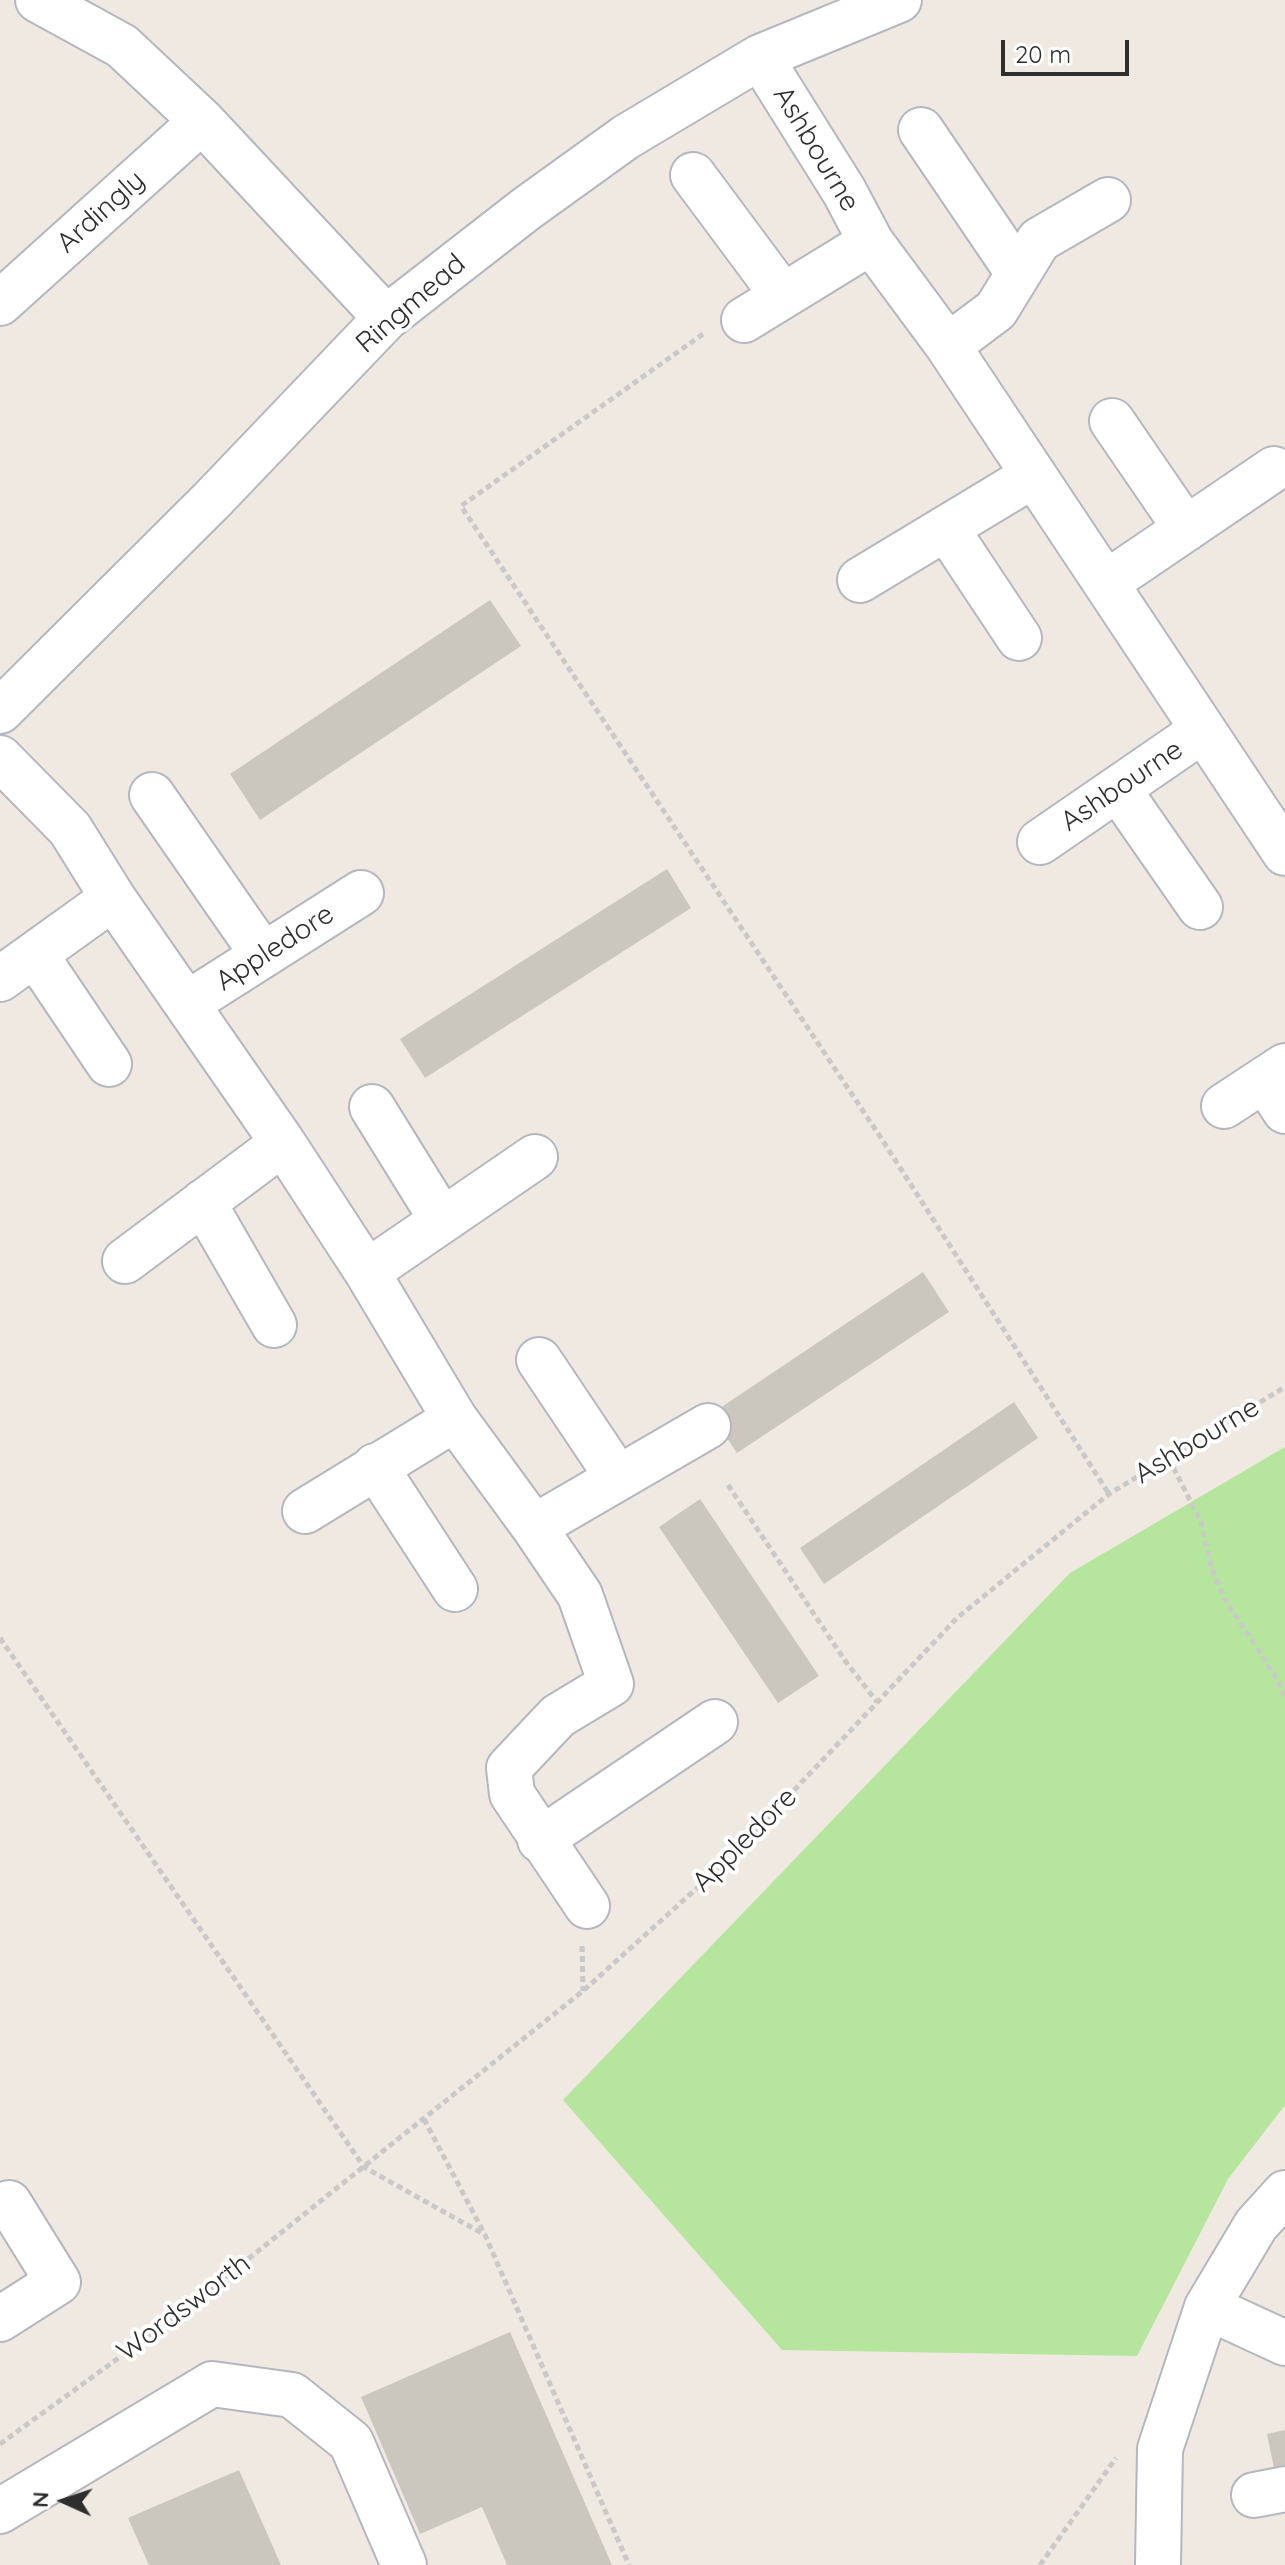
<!DOCTYPE html>
<html>
<head>
<meta charset="utf-8">
<style>
	body { margin:0 }
	#map { position:relative; width:1285px; height:2565px; overflow:hidden; background:#efe9e1; font-family:Quicksand,sans-serif }
	canvas { display:block }
	.north { position:absolute; left:24px; top:2461px; width:80px; height:80px; -webkit-text-stroke:6px #fff; paint-order:stroke; rotate:273deg; font-size:22px; font-weight:700; line-height:32px; text-align:center; color:#2e2e2e }
	.north::after { content:''; display:block; margin:auto; width:28px; height:36px; background:#2e2e2e; clip-path:polygon(50% 0,100% 100%,50% 72%,0 100%) }
	.scale { position:absolute; left:1001px; top:40px; width:128px; height:36px; box-sizing:border-box; border:4px solid #2e2e2e; border-top:0; padding-left:10px; font-size:24px; line-height:28px; white-space:nowrap; color:#2e2e2e; -webkit-text-stroke:6px #fff; paint-order:stroke }
</style>
</head>
<body>
<div id="map">
<canvas width="1285" height="2565"></canvas>
<div class="north">N</div>
<div class="scale">20 m</div>
</div>
<script>
const ctx = document.querySelector('canvas').getContext('2d');
ctx.lineJoin = 'round';
function paint(path, color) {
  ctx.fillStyle = color;
  ctx.fill(path, 'evenodd');
}
function toPath(rows) {
  const path = new Path2D();
  for (const r of rows) {
    path.moveTo(r[0], r[1]);
    for (let i = 2; i < r.length; i += 2) path.lineTo(r[i], r[i + 1]);
  }
  return path;
}
function strokePath(path, color, width, dash) {
  ctx.strokeStyle = color;
  ctx.lineWidth = width;
  ctx.lineCap = dash ? 'butt' : 'round';
  ctx.setLineDash(dash || []);
  ctx.stroke(path);
}
function write(font, color, halo, rows, align = 'center') {
  ctx.font = font + ' Quicksand,sans-serif';
  ctx.lineWidth = 8;
  ctx.setLineDash([]);
  ctx.textBaseline = 'middle';
  ctx.strokeStyle = halo;
  ctx.fillStyle = color;
  for (const [text, x, y, turn = 0] of rows) {
    ctx.save();
    ctx.translate(x, y);
    ctx.rotate((+turn || 0) * Math.PI / 180);
    ctx.textAlign = isNaN(turn) ? turn : align;
    if (halo) ctx.strokeText(text, 0, 0);
    ctx.fillText(text, 0, 0);
    ctx.restore();
  }
}
paint(toPath([
	[1285,1447,1285,2105,1228,2179,1137,2356,782,2350,563,2100,1070,1573]
]), '#b6e59e');
paint(toPath([
	[490,600,521,646,260,820,230,774],
	[667,869,691,908,425,1078,400,1039],
	[923,1272,949,1312,737,1453,711,1414],
	[1014,1402,1038,1438,824,1584,800,1548],
	[700,1499,819,1676,778,1703,659,1527],
	[510,2332,612,2565,507,2565,482,2507,420,2534,361,2397],
	[1285,2430,1285,2466,1274,2468,1267,2434],
	[239,2470,281,2565,149,2565,128,2518]
]), '#cbc7bf');
const minor = toPath([
	[38,0,122,46,202,121,386,318],
	[760,57,844,191,871,242,948,346,1285,853],
	[921,130,1018,273],
	[693,175,783,296],
	[0,303,202,121],
	[744,320,871,242],
	[948,346,996,310,1039,240,1108,200],
	[1112,421,1186,529],
	[946,528,1019,638],
	[860,580,1034,475],
	[1106,583,1274,469],
	[0,711,212,500,386,318,526,209,626,137,760,57,899,0],
	[0,758,70,829,113,898,283,1143,367,1272,455,1419,534,1527,580,1595,611,1684,558,1716,509,1768,512,1794,587,1906],
	[1118,789,1200,907],
	[152,795,263,955],
	[1040,842,1203,730],
	[35,954,109,1064],
	[0,979,113,898],
	[188,1003,361,893],
	[1265,1080,1285,1111],
	[1224,1106,1285,1066],
	[372,1107,442,1220],
	[203,1202,274,1325],
	[125,1261,283,1143],
	[367,1272,535,1157],
	[539,1360,618,1478],
	[375,1466,455,1589],
	[305,1511,455,1419],
	[534,1527,708,1426],
	[540,1840,715,1722],
	[0,2209,9,2203,58,2282,0,2319],
	[1207,2307,1285,2343],
	[1254,2495,1285,2489],
	[0,2511,212,2384,292,2395,351,2442,404,2565],
	[1158,2565,1160,2449,1207,2307,1256,2225,1285,2193]
]);
strokePath(minor, '#b4b7c1', 48);
strokePath(toPath([
	[703,334,461,506,881,1138,1109,1494],
	[1169,1459,1201,1522,1211,1567,1224,1598,1274,1674,1285,1697],
	[728,1485,846,1662,877,1702],
	[0,1638,364,2167,485,2235],
	[582,1946,583,1991],
	[424,2119,485,2235,629,2565],
	[0,2444,182,2312,583,1991,726,1862,957,1618,1109,1494,1285,1387],
	[1040,2565,1116,2458]
]), '#c9c9c9', 5, [6, 4]);
strokePath(minor, '#fff', 44);
write('28px', '#2e2e2e', '#fff', [
	["Ashbourne",816,149,59],
	["Ardingly",101,212,-42],
	["Ringmead",411,304,-41],
	["Ashbourne",1122,786,-34],
	["Appledore",275,948,-33],
	["Ashbourne",1197,1441,-31],
	["Appledore",745,1840,-45],
	["Wordsworth",184,2308,-37]
]);
</script>
</body>
</html>
